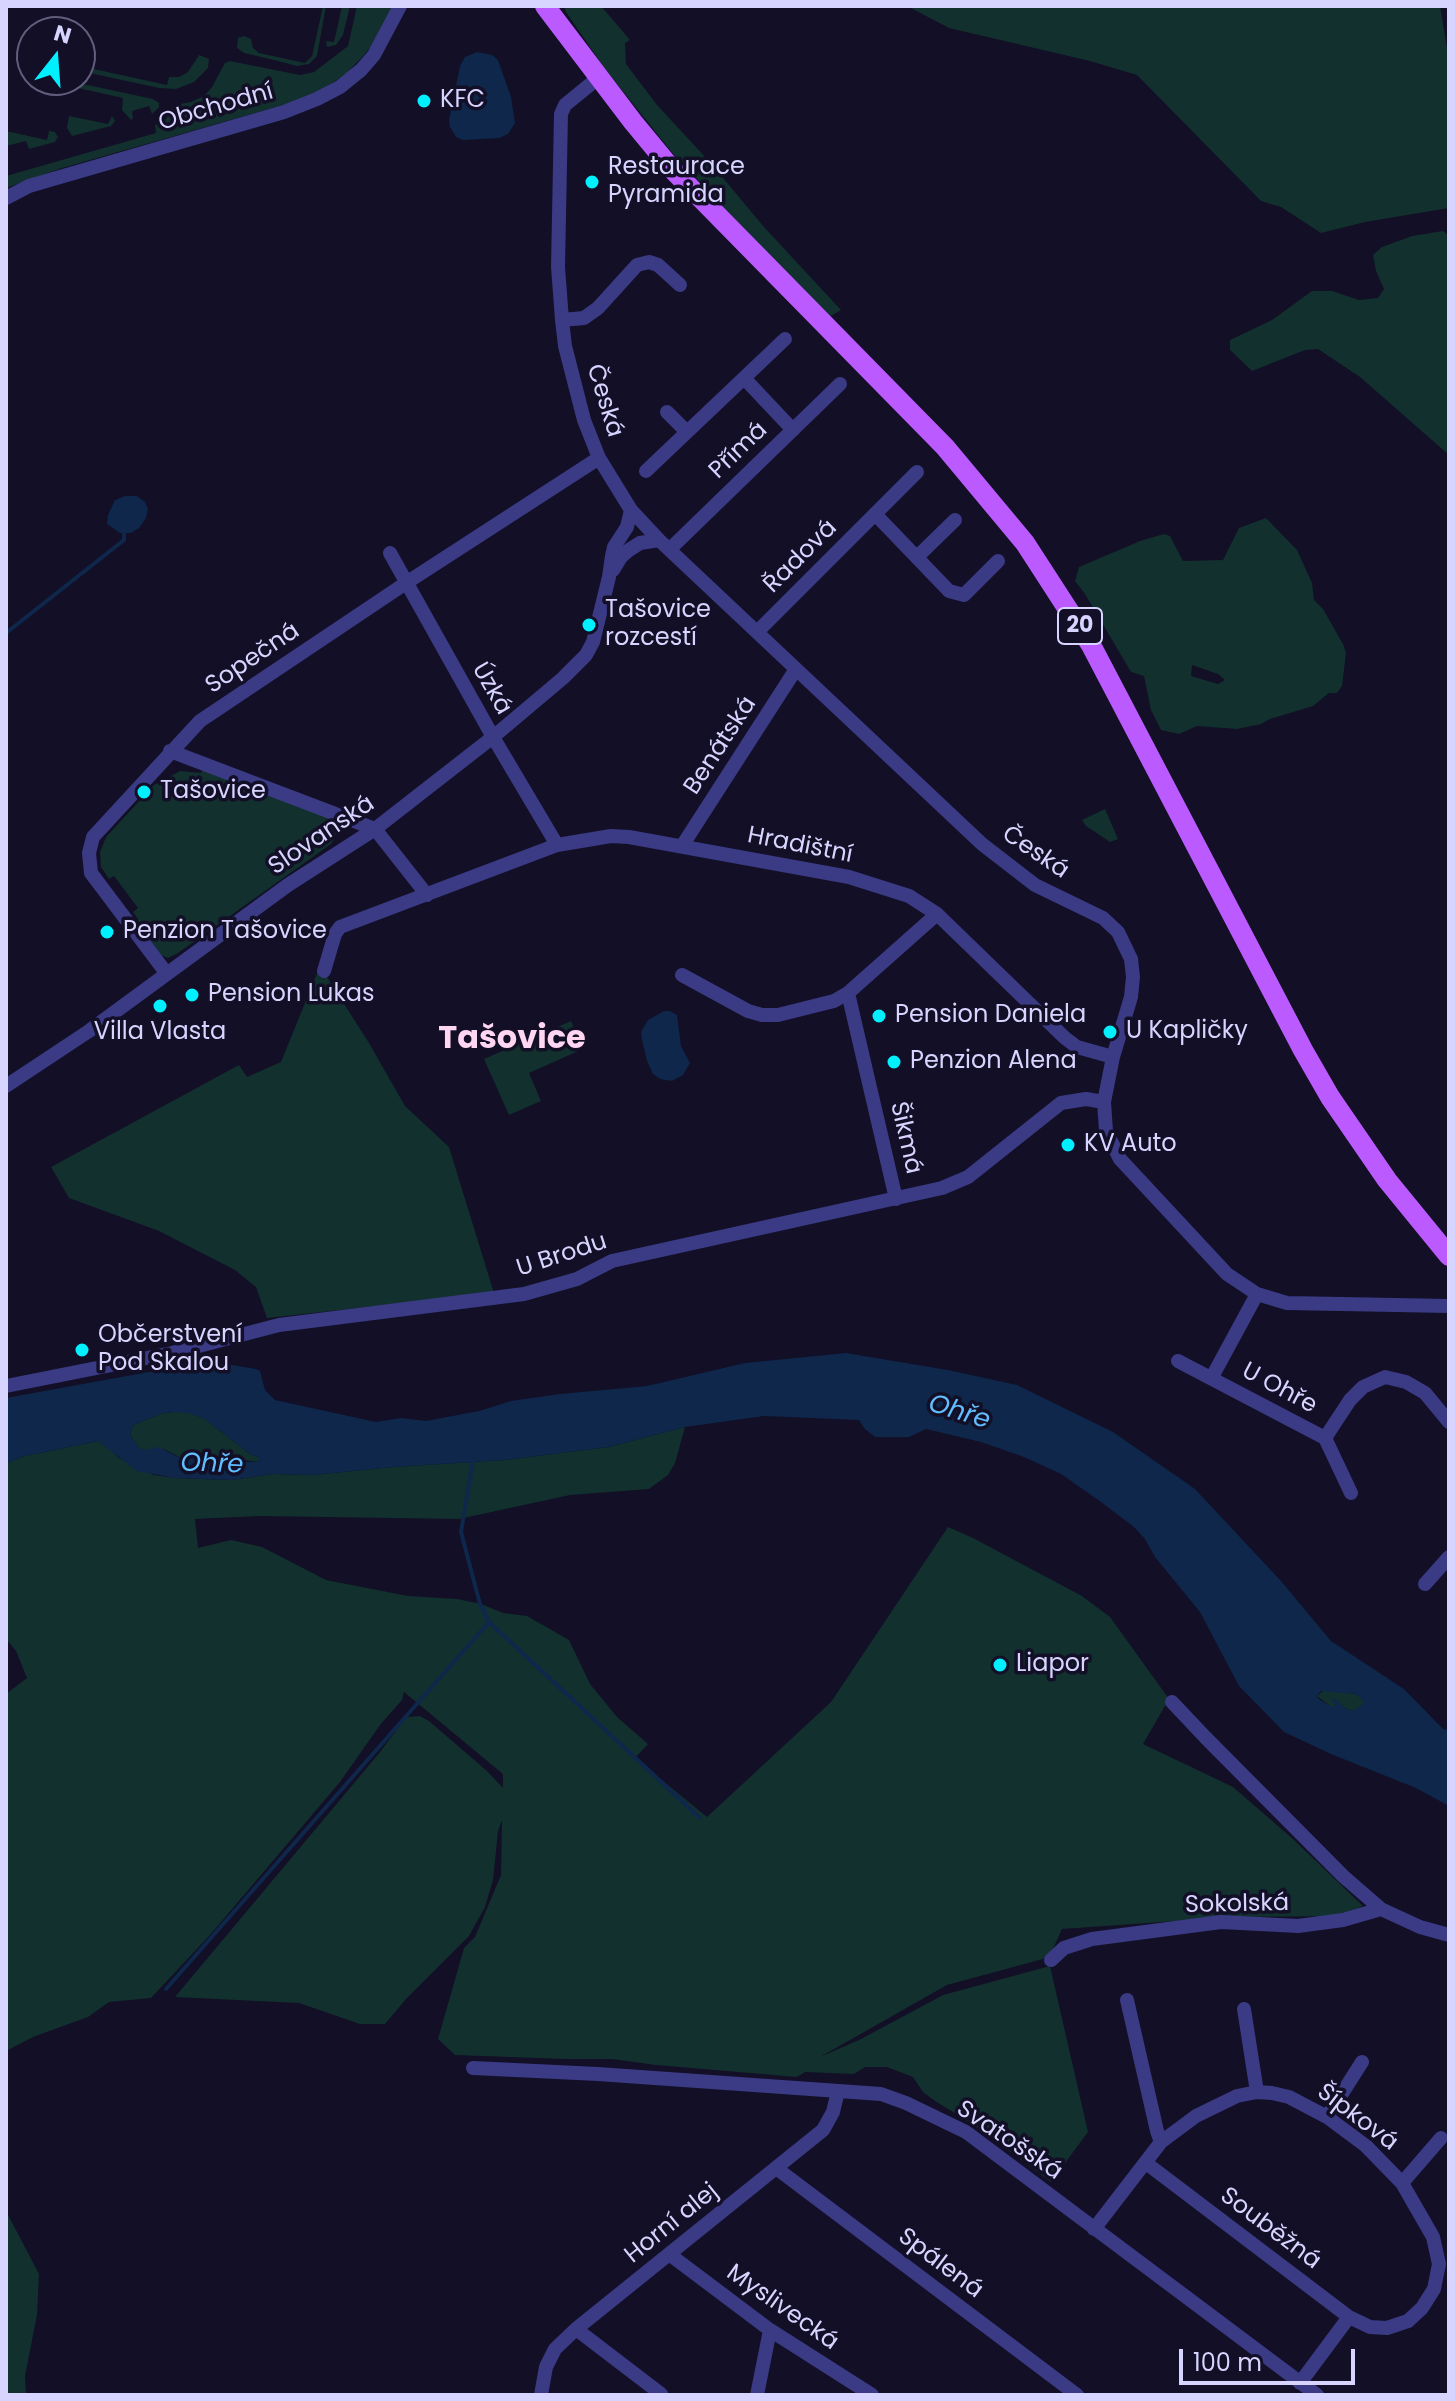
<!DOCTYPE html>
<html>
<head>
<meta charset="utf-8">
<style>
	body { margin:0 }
	#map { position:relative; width:1455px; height:2401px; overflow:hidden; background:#120f26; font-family:Poppins,sans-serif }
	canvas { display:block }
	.frame { position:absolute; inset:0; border:8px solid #d7d4ff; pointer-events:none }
	.north { position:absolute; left:16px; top:16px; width:80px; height:80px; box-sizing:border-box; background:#120f26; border:2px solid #615e7d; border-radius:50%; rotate:17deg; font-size:22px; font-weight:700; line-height:32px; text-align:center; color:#d7d4ff }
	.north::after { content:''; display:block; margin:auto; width:28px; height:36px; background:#00f0ff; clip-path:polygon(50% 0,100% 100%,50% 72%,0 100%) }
	.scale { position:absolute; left:1179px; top:2349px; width:176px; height:36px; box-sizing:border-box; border:4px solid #d7d4ff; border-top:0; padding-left:10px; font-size:24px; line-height:28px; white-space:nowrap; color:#d7d4ff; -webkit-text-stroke:6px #120f26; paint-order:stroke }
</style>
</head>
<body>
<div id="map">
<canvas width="1455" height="2401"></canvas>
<div class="frame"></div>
<div class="north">N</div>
<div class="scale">100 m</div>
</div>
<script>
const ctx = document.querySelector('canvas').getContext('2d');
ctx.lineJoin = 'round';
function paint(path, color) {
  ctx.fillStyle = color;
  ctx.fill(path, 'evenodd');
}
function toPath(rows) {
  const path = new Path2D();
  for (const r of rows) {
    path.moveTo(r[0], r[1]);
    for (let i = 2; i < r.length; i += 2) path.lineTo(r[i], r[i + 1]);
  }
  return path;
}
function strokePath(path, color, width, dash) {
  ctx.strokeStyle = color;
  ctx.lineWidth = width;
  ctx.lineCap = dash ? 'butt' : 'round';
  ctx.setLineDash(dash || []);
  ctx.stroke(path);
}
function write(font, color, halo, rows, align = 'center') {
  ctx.font = font + ' Poppins,sans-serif';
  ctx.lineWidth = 7;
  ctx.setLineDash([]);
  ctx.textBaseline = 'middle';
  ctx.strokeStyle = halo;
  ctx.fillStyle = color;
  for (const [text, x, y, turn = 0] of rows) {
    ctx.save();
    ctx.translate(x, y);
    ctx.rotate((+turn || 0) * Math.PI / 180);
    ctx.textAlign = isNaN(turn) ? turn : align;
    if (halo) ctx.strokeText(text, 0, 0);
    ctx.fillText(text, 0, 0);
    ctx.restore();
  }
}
paint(toPath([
	[323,6,326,6,317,56,309,64,297,66,278,61,244,53,237,48,238,38,244,36,251,39,253,48,259,53,305,63,312,56],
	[342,6,350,6,343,35,336,45,327,47,326,41,334,42],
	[357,6,393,6,373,44,364,55,346,74,323,89,304,99,62,168,6,188,6,176,156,133,155,125,166,119,174,105,191,102,204,96,212,87,225,63,230,61,300,75,314,72,348,46],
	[564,6,601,6,630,40,625,43,626,64,657,105,708,160,764,227,841,310,829,317,675,156,605,69,566,12],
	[907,6,1440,6,1449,60,1449,208,1365,222,1321,233,1281,207,1261,201,1137,75,1090,61,949,28],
	[199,55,209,59,208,68,194,82,176,89,159,88,80,71,80,66,167,85,169,77,179,77,188,72],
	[42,80,64,80,153,99,159,103,159,107,152,114,149,106,132,111,133,118,131,120,122,110,123,98],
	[69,116,108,124,112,116,115,121,111,126,72,136,67,128],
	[6,131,47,140,49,131,55,132,58,137,55,142,29,149,26,141,6,146],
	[1443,231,1449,236,1449,455,1360,377,1318,349,1305,350,1252,371,1230,350,1230,340,1272,320,1312,291,1332,291,1359,300,1378,298,1384,289,1376,271,1373,255,1382,247,1412,236],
	[1266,518,1297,550,1312,583,1314,600,1323,609,1343,644,1346,653,1342,686,1337,693,1329,693,1313,706,1270,719,1261,724,1237,729,1197,726,1179,734,1161,730,1151,710,1144,676,1131,672,1085,594,1075,581,1079,567,1140,541,1164,534,1170,536,1183,561,1223,560,1239,528],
	[1192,665,1218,674,1225,680,1218,684,1191,676],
	[202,770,334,819,338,833,331,844,178,953,168,958,161,955,136,921,138,919,133,912,138,908,114,876,109,879,101,867,100,852,106,837,154,785,180,771,201,773],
	[1105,809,1118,839,1110,842,1086,826,1082,820],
	[320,966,369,1043,405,1106,449,1147,494,1293,267,1318,256,1287,235,1270,159,1231,69,1198,51,1167,239,1065,247,1077,281,1062],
	[571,1021,583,1049,529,1073,541,1101,509,1115,484,1059],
	[175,1412,188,1412,205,1419,251,1455,260,1457,258,1462,243,1460,209,1461,203,1456,179,1457,164,1449,144,1450,139,1448,130,1435,133,1425,163,1413],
	[685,1427,675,1463,668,1475,649,1489,570,1495,459,1519,260,1516,195,1519,198,1548,231,1540,262,1547,326,1580,408,1596,457,1599,481,1604,503,1613,527,1616,569,1640,590,1684,617,1717,648,1744,635,1758,707,1817,831,1702,948,1527,973,1538,1082,1596,1110,1617,1169,1699,1143,1744,1233,1787,1293,1839,1363,1906,1341,1916,1234,1917,1062,1929,1053,1949,1043,1959,947,1985,820,2057,861,2039,943,1995,1050,1966,1088,2132,1051,2182,971,2123,935,2101,923,2092,913,2077,887,2067,865,2067,854,2074,805,2072,797,2077,656,2065,612,2059,566,2059,455,2055,438,2039,464,1948,475,1937,501,1875,502,1820,498,1831,493,1880,485,1907,469,1936,406,1999,385,2024,360,2024,299,2003,175,1997,380,1752,406,1717,420,1716,429,1721,487,1771,503,1788,503,1774,404,1692,402,1700,380,1725,340,1782,210,1935,151,1998,109,2002,88,2017,33,2037,6,2051,6,1694,27,1678,16,1651,6,1639,6,1463,25,1456,98,1441,106,1445,119,1458,154,1475,175,1478,232,1480,272,1474,313,1475,392,1467,505,1460,608,1447],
	[1324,1690,1356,1694,1366,1702,1354,1711,1345,1708,1333,1698,1336,1707,1330,1706,1317,1696],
	[6,2211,39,2274,37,2315,25,2376,26,2395,6,2395]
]), '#12302e');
paint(toPath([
	[477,52,492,55,498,60,511,97,515,123,508,134,499,138,463,140,456,137,450,127,449,120,460,66,465,57],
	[125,496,137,496,145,502,148,509,146,518,139,528,131,533,120,533,107,524,108,515,115,500],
	[664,1011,670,1011,677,1015,681,1046,690,1063,683,1075,672,1081,660,1079,653,1074,647,1061,642,1040,641,1032,648,1020],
	[846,1353,948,1370,1017,1385,1113,1432,1195,1489,1281,1581,1331,1641,1404,1689,1443,1729,1449,1730,1449,1806,1416,1788,1331,1754,1284,1732,1239,1686,1200,1612,1155,1557,1145,1539,1134,1527,1101,1502,1061,1474,1024,1457,981,1442,926,1429,909,1437,875,1437,865,1429,859,1420,764,1416,685,1427,608,1447,505,1460,392,1467,313,1475,272,1474,232,1480,175,1478,137,1471,98,1441,25,1456,6,1463,6,1398,209,1361,256,1369,260,1371,265,1390,275,1400,376,1422,401,1418,426,1421,479,1411,511,1401,560,1394,647,1386,745,1363],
	[175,1412,188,1413,205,1419,251,1455,259,1457,258,1462,210,1461,199,1455,178,1457,159,1447,144,1450,139,1448,130,1435,133,1425,163,1413],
	[1321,1691,1356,1694,1365,1702,1354,1711,1345,1708,1333,1697,1332,1700,1336,1706,1330,1706,1319,1699,1317,1696]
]), '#0e274b');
strokePath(toPath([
	[6,633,124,540,124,529],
	[489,1622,700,1818],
	[166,1989,489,1622,480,1604,461,1532,473,1459]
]), '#0e274b', 4);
strokePath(toPath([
	[598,78,565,105,561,114,558,267,562,320,565,346,584,420,599,458,631,510,659,540,982,844,1035,885,1103,918,1118,932,1131,959,1133,977,1131,997,1113,1057,1104,1102,1106,1131,1120,1159,1227,1274,1257,1294,1287,1303,1449,1306],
	[6,198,29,186,284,112,317,99,340,87,361,70,374,55,400,6],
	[562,320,584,318,598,308,637,265,649,262,658,265,680,285],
	[744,378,793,430],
	[667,412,687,432],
	[646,471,785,339],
	[875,514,949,591,964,595,998,561],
	[670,549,840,384],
	[390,553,493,737,557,845],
	[917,557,955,520],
	[613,570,621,557,629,550,640,543,659,540],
	[758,631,917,472],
	[170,751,375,829,427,895],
	[682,846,796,669],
	[324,971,335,934,340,927,557,845,611,836,629,837,849,877,909,896,937,914,1065,1038,1077,1047,1113,1057],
	[167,974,91,873,89,853,93,837,200,721,406,583,599,458],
	[682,975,748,1011,762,1015,778,1015,834,1001,848,993,937,914],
	[848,993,896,1199],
	[6,1086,89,1031,288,885,375,829,493,737,563,678,586,655,593,642,609,577,612,556,614,547,627,527,631,510],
	[1178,1361,1325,1438,1351,1493],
	[1212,1377,1257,1294],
	[6,1386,172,1353,279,1325,524,1294,577,1279,612,1261,942,1188,968,1177,1061,1103,1086,1099,1104,1102],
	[1325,1438,1350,1400,1363,1387,1385,1377,1406,1382,1425,1393,1449,1422],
	[1425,1584,1449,1557],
	[1172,1702,1205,1737,1343,1876,1381,1909],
	[1051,1960,1064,1948,1092,1939,1221,1922,1298,1926,1343,1920,1381,1909,1420,1927,1449,1935],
	[1127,2000,1157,2131,1161,2142],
	[1244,2009,1257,2092],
	[473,2068,598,2074,881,2094,906,2103,966,2132,1317,2395],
	[1327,2117,1362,2062],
	[776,2168,1077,2395],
	[1402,2183,1441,2138],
	[1094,2229,1161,2142,1196,2116,1237,2096,1257,2092,1272,2093,1289,2097,1327,2117,1366,2146,1402,2183,1433,2237,1439,2264,1434,2289,1422,2308,1408,2321,1387,2328,1370,2327,1349,2317,1146,2163],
	[669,2254,770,2330,872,2395],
	[576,2329,661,2394],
	[1300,2383,1349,2317],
	[541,2395,546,2367,555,2349,576,2329,823,2130,833,2112,838,2091],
	[757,2395,770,2330]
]), '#3a3a85', 14);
strokePath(toPath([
	[545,6,633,122,671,168,945,447,1025,543,1091,645,1303,1050,1330,1097,1387,1180,1449,1256]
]), '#bb5bff', 20);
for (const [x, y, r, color] of [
	[424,101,8,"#00f0ff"],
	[592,182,8,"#00f0ff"],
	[589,625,8,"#00f0ff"],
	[144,792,8,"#00f0ff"],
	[107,932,8,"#00f0ff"],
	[192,995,8,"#00f0ff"],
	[160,1006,8,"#00f0ff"],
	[879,1016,8,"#00f0ff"],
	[1110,1032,8,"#00f0ff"],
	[894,1062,8,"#00f0ff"],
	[1068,1145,8,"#00f0ff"],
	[82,1350,8,"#00f0ff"],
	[1000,1665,8,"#00f0ff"]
]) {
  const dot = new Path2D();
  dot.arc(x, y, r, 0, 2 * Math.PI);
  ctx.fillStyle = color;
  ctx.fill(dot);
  strokePath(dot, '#120f26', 3);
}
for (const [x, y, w] of [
	[1080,626,44]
]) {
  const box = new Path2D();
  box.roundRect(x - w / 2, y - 18, w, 36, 6);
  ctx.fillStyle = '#120f26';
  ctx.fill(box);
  strokePath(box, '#d7d4ff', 2);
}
write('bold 22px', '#d7d4ff', null, [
	["20",1080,626]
]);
write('24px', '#d7d4ff', '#120f26', [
	["KFC",440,101],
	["Restaurace",608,168],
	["Pyramida",608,196],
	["Tašovice",605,611],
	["rozcestí",605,639],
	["Tašovice",160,792],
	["Penzion Tašovice",123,932],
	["Pension Lukas",208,995],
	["Pension Daniela",895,1016],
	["U Kapličky",1126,1032],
	["Villa Vlasta",160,1033,"center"],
	["Penzion Alena",910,1062],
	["KV Auto",1084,1145],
	["Občerstvení",98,1336],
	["Pod Skalou",98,1364],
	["Liapor",1016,1665]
], 'left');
write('24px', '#d7d4ff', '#120f26', [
	["Obchodní",216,108,-16],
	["Česká",604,401,73],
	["Přímá",739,451,-44],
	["Řadová",801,557,-45],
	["Sopečná",253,659,-34],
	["Úzká",491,689,60],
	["Benátská",721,746,-57],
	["Slovanská",322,836,-34],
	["Hradištní",800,846,11],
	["Česká",1035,853,34],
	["Šikmá",905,1138,77],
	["U Brodu",562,1256,-18],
	["U Ohře",1279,1389,28],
	["Sokolská",1237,1905,-1],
	["Šípková",1357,2118,37],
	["Svatošská",1009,2141,34],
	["Horní alej",672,2224,-39],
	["Souběžná",1270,2229,37],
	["Spálená",940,2264,37],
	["Myslivecká",782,2308,35]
]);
write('italic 26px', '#62bdff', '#120f26', [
	["Ohře",959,1413,17],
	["Ohře",212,1465,2]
]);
write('bold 32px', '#ffd6f2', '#120f26', [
	["Tašovice",512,1040]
]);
</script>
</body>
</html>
